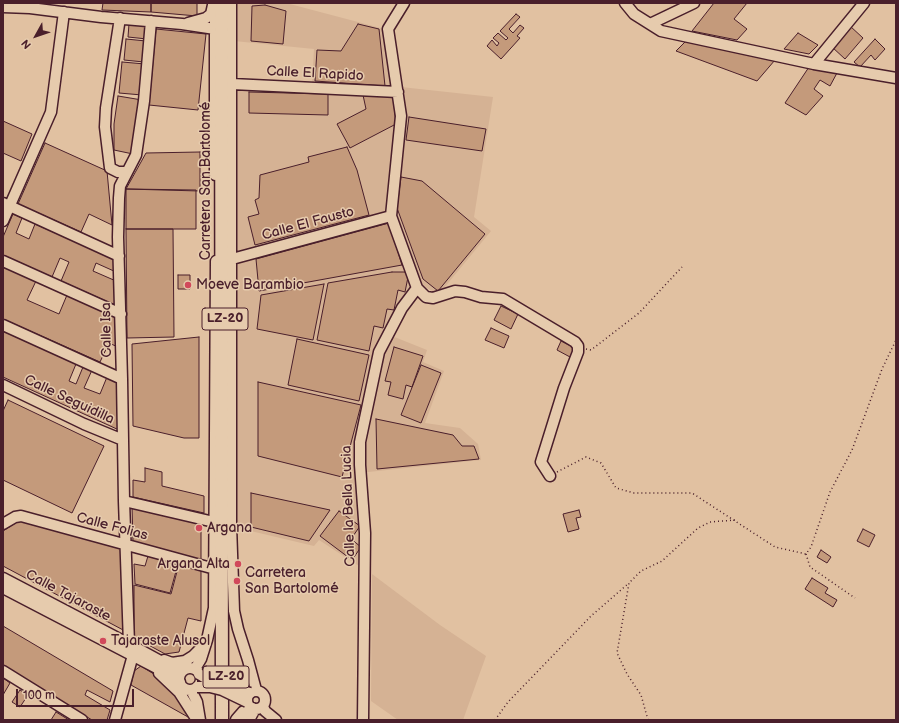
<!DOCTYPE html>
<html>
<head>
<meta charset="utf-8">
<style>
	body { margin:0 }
	#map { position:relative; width:899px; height:723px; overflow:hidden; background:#e1c1a1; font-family:"Balsamiq Sans",sans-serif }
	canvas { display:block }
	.frame { position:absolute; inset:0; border:4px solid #4a1f2b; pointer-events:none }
	.north { position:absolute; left:16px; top:16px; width:40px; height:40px; -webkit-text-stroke:3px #e6cbad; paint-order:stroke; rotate:230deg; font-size:11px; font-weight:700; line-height:16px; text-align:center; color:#4a1f2b }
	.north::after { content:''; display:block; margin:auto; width:14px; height:18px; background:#4a1f2b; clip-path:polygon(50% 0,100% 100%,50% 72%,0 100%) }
	.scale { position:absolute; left:16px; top:689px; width:118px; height:18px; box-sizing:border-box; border:2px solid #4a1f2b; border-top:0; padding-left:5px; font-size:12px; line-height:14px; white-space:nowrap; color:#4a1f2b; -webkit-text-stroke:3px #e6cbad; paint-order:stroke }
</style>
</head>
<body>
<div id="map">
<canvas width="899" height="723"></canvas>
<div class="frame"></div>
<div class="north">N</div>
<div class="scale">100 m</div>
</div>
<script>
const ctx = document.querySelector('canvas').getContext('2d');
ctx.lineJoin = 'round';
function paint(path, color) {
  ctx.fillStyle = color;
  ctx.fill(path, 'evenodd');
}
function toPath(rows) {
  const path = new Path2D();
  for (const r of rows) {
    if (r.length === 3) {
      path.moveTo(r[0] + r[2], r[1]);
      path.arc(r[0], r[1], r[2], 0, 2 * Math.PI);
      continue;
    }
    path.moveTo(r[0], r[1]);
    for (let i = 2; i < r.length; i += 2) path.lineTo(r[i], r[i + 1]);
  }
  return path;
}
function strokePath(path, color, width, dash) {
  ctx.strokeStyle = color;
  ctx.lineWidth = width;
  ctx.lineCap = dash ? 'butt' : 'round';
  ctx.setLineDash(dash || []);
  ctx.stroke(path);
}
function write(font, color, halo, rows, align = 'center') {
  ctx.font = font + ' "Balsamiq Sans",sans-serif';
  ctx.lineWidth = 3;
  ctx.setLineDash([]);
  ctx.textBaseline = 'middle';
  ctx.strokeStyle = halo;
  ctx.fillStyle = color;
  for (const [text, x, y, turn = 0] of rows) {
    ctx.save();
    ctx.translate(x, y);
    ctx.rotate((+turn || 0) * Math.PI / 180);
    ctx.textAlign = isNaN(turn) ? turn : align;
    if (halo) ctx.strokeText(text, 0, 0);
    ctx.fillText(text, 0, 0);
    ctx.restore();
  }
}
paint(toPath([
	[235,3,286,3,392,31,401,87,493,97,474,217,491,231,439,294,424,287,408,307,392,336,427,350,423,362,444,371,425,423,460,428,478,444,481,460,359,473,362,568,319,540,314,546,234,527,235,80,312,83,314,49,234,41],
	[372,574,440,625,486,656,463,720,398,720,371,701]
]), '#d5b294');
const building = toPath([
	[103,3,151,3,151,12,102,10,103,3],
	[151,3,197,3,197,16,151,12,151,3],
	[714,3,747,3,734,19,747,29,737,40,692,31,714,3],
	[265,5,286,11,283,44,251,41,252,6,265,5],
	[516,14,520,17,509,29,513,33,520,25,524,28,517,36,520,38,501,59,487,46,492,40,497,46,499,43,493,38,498,33,506,40,508,38,500,31,516,14],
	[129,24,148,26,147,39,128,37,129,24],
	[358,24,379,29,385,86,315,81,317,50,341,51,358,24],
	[850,26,863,38,845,59,832,47,850,26],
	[156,29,206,34,198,110,149,105,156,29],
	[798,33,818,45,809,54,784,49,798,33],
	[126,39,146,41,144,62,124,60,126,39],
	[875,39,885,49,875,60,871,55,860,67,854,62,875,39],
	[687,40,775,60,757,81,676,51,687,40],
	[122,62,145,64,142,95,119,93,122,62],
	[809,67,837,73,830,86,820,80,814,89,823,96,806,115,785,103,809,67],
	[249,92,328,94,328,115,249,113,249,92],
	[363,95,393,95,396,124,350,148,337,124,366,109,363,95],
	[118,96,142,100,133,154,114,150,114,124,118,96],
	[409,117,486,129,482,151,406,140,409,117],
	[3,121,32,134,21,161,3,153,3,121],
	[45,143,107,171,112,225,89,214,81,232,18,204,45,143],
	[347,147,357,170,369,215,255,245,248,217,259,214,255,200,259,198,260,175,309,162,308,157,347,147],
	[200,152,200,191,126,189,146,153,200,152],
	[401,177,422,181,485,234,438,291,423,279,397,208,401,177],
	[126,189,196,190,196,229,126,229,126,189],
	[13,214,22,218,16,233,29,239,35,224,117,260,116,272,96,263,93,271,116,281,115,305,61,281,69,262,60,258,52,277,3,255,3,237,13,214],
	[389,223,402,265,259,291,256,259,389,223],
	[126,229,173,229,174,337,127,338,126,229],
	[3,266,36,281,27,300,59,314,67,295,117,317,120,348,109,343,100,362,3,319,3,266],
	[392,272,409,272,405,292,398,290,394,310,387,309,383,328,374,326,369,351,317,340,328,283,392,272],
	[178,275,190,275,190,289,178,289,178,275],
	[324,284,313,340,257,329,261,295,324,284],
	[501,306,518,314,511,329,494,320,501,306],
	[491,328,509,336,504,348,485,340,491,328],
	[3,331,76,364,69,381,76,384,83,367,92,370,84,388,100,394,107,377,118,382,119,430,3,377,3,331],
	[199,337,199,438,184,438,133,426,132,344,199,337],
	[297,339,369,355,359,401,288,385,297,339],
	[561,341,575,348,570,357,557,350,561,341],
	[394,347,423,356,412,387,406,385,403,399,388,395,391,382,385,381,394,347],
	[421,365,441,373,421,423,401,415,421,365],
	[258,382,361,405,342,477,258,456,258,382],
	[8,400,104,446,72,513,3,480,3,411,8,400],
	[376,419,453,435,462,446,474,446,479,459,377,469,376,419],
	[145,468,162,472,162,486,204,496,204,513,133,497,133,480,145,482,145,468],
	[251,493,330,510,309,541,251,527,251,493],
	[132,506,201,523,201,561,133,542,132,506],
	[579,510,581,517,576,518,579,529,568,532,563,514,579,510],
	[339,511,360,526,351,539,361,547,352,560,320,536,339,511],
	[22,519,122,549,125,631,3,566,3,531,22,519],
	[863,529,875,535,869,547,857,541,863,529],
	[821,550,831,557,827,563,817,557,821,550],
	[148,556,178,564,170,593,135,584,134,564,145,566,148,556],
	[179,564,201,570,201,621,188,618,179,652,165,654,134,637,134,585,171,594,179,564],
	[812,578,828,588,825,593,837,600,833,607,805,589,812,578],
	[3,626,113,691,110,702,87,690,85,695,110,710,107,720,92,720,3,665,3,626],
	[141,666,165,681,191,713,188,717,131,685,134,671,141,666],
	[3,678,10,683,3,695,3,678],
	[20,690,28,695,20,707,12,702,20,690],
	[56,712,69,720,51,720,56,712]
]);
paint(building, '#c49a7b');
strokePath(building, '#4a1f2b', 1);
const minor = toPath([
	[215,3,215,175],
	[231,3,231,525,234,611,238,629,248,660,256,690],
	[625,3,634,14,661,31,814,64,896,78],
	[3,7,30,8,101,17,182,24,215,29],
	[120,18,106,108,105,127,110,168,118,172,127,172],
	[188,23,206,18,211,14,213,5],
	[650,24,694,3],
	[814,64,864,3],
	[232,84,398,92],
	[3,203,119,256],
	[3,221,51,112,64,12],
	[232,259,391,216],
	[3,261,121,314],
	[417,288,426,297,433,298,455,291,465,292,481,297,503,299,575,342,578,346,578,352,564,388,541,462,550,476],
	[3,325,122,379],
	[3,385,84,424,123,440],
	[124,501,214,522],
	[3,524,15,517,21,516,215,569],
	[3,578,129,644,173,668,178,670,184,670],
	[3,588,174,677,180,682],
	[129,644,124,501,122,379,118,237,119,198,120,186,136,155,144,101,151,21],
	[164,660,172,663,185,661,193,656,204,645],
	[190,679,11],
	[195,669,201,659,207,640,214,608,216,261],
	[3,671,82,720],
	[159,673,179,692,197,720],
	[191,690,197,702,200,720],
	[256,700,9],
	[263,706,265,711,276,720],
	[115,720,133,655],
	[249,720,255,709],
	[363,720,365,533,360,465,360,442,379,352,402,308,417,288,391,216,401,116,388,29,404,3]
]);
const major = toPath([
	[221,3,222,720],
	[237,720,244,712,252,709]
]);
strokePath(minor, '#4a1f2b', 13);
strokePath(major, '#4a1f2b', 15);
strokePath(toPath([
	[586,349,591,350,639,313,682,267],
	[557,472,586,457,601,463,616,488,634,493,692,493,775,547,806,554,811,547,830,492,852,450,882,369,896,340],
	[806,554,810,567,855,598],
	[495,720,508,702,591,616,629,583],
	[648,720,641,695,627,674,617,653,629,583,641,571,662,561,698,528,710,522,735,520]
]), '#4a1f2b', 1.5, [1, 3]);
strokePath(minor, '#e6cbad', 10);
strokePath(major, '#e6cbad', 12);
const minorBridge = toPath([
	[199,674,212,682,250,693],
	[197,687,210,687,222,690,247,702]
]);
strokePath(minorBridge, '#4a1f2b', 13, []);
strokePath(minorBridge, '#e6cbad', 10);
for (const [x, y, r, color] of [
	[188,285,4,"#d1495b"],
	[199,528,4,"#d1495b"],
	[238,564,4,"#d1495b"],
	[237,581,4,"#d1495b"],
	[103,641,4,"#d1495b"]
]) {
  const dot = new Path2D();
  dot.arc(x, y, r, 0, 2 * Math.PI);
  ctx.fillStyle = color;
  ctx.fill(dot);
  strokePath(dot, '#e6cbad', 1.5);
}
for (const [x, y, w] of [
	[225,319,46],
	[226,677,46]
]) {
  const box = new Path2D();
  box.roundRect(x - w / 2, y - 11, w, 22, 3);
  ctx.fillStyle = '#e6cbad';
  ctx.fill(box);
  strokePath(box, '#4a1f2b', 1);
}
write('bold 13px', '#4a1f2b', null, [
	["LZ-20",225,319],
	["LZ-20",226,677]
]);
write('14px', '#4a1f2b', '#e6cbad', [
	["Calle El Rapido",315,74,3],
	["Carretera San Bartolomé",206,181,-90],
	["Calle El Fausto",308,224,-15],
	["Calle Isa",107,330,-91],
	["Calle Seguidilla",69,400,25],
	["Calle la Bella Lucia",349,506,-92],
	["Calle Folias",112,527,15],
	["Calle Tajaraste",68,596,28]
]);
write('14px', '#4a1f2b', '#e6cbad', [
	["Moeve Barambio",196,285],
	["Argana",207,528],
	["Argana Alta",230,564,"right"],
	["Carretera",245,573],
	["San Bartolomé",245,589],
	["Tajaraste Alusol",111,641]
], 'left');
</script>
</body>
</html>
